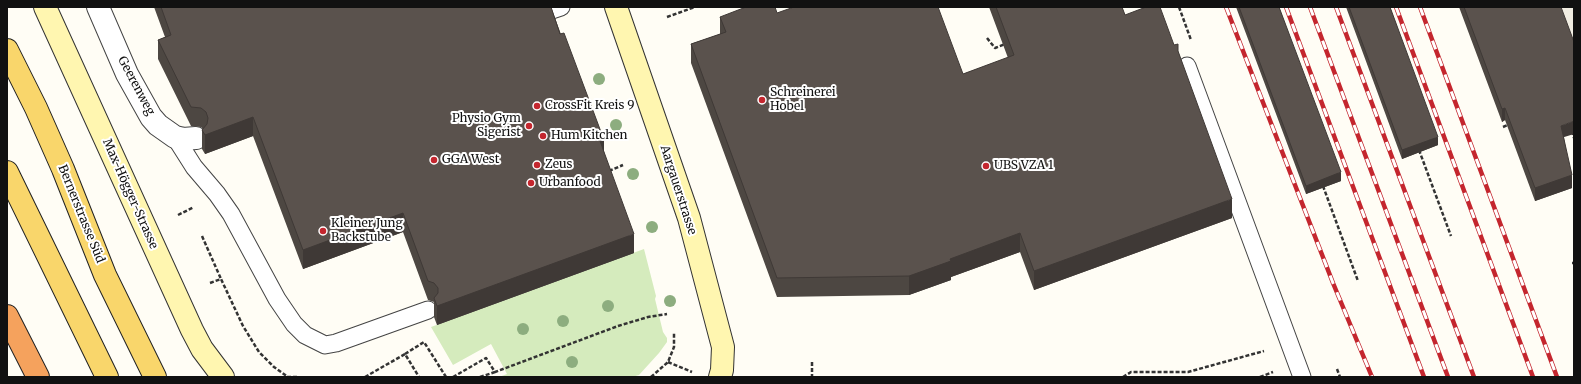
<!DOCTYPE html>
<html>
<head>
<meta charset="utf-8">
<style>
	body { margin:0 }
	#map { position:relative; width:1581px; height:384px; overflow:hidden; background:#fffdf5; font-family:Merriweather,serif }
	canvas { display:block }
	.frame { position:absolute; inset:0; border:8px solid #111; pointer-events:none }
</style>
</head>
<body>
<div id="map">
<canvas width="1581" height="384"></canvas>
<div class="frame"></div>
</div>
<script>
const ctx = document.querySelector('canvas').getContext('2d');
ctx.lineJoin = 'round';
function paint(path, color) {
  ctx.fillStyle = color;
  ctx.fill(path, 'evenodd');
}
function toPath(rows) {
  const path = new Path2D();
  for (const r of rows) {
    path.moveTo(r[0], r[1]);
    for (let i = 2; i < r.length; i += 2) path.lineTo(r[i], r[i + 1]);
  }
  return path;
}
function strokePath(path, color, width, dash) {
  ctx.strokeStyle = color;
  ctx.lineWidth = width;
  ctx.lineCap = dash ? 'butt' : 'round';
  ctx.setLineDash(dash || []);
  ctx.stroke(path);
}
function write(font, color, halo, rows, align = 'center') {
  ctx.font = font + ' Merriweather,serif';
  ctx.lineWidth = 4;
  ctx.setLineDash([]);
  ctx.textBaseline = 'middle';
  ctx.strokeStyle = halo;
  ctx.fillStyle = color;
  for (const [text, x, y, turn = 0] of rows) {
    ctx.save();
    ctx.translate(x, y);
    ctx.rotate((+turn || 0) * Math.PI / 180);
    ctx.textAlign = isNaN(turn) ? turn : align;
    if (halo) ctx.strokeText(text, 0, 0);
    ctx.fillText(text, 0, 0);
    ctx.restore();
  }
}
paint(toPath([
	[644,249,656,296,655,299,663,332,667,338,667,342,659,353,639,375,632,377,499,377,507,374,491,344,453,365,431,327]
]), '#d5ebbd');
paint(toPath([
	[1560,7,1574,7,1574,45]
]), '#f1ede2');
const service = toPath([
	[546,12,561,7],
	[1187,66,1302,377],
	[175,137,194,167,217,194,231,214,277,299,294,324,305,335,325,345,336,343,428,310]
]);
const minor = toPath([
	[98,7,127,74,151,117,158,125,175,137,183,139,196,138]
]);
const secondary = toPath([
	[45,7,192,330,202,349,223,377],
	[616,7,689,218,723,347,722,370,720,377]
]);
const primary = toPath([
	[7,50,36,108,63,169,105,275,155,377],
	[7,172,107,377]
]);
const motorway = toPath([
	[7,316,38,377]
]);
strokePath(service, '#444', 19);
strokePath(minor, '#444', 24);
strokePath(secondary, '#333', 24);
strokePath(primary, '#222', 24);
strokePath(motorway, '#222', 24);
strokePath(toPath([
	[1179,7,1191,40],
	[667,17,695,7],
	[987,38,995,48,1005,44],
	[1503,127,1510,124],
	[1572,131,1574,138],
	[1419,150,1451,236],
	[609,171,623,165],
	[1323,186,1358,281],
	[178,215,194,207],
	[202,236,221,279],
	[1572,263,1574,263],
	[210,283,221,279,243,326,259,352,274,367,288,377],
	[405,354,424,342,446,377],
	[668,362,692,372],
	[812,362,812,377],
	[1337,369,1340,377],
	[287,377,297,377],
	[365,377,405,354,419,377],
	[453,377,486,358,495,372,618,326,648,317,667,314],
	[480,377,495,372],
	[651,377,668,362,674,347,674,332],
	[1123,377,1131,372,1188,372,1264,351],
	[1260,377,1273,372]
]), '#333', 2.5, [4, 2]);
strokePath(service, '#fff', 17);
strokePath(minor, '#fff', 22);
strokePath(secondary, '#fff6b0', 22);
strokePath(primary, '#f9d66b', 22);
strokePath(motorway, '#f5a25d', 22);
const rail = toPath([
	[1226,7,1333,283,1372,377],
	[1286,7,1424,377],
	[1310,7,1448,377],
	[1336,7,1474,377],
	[1396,7,1533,377],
	[1420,7,1557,377]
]);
strokePath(rail, '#c4262e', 4.5);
strokePath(rail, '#fff', 3, [9]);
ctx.fillStyle = '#8dad7f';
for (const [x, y] of [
	[599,79],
	[616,125],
	[633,174],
	[652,227],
	[670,301],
	[608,306],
	[563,321],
	[523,329],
	[572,362]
]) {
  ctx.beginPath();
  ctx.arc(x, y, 6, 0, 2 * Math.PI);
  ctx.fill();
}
paint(toPath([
	[154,7,551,7,604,152,634,253,437,325,434,317,434,302,428,300,403,232,303,269,253,136,205,154,202,149,202,130,203,129,201,127,191,126,158,59,158,40,165,37],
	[989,7,1122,7,1125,15,1174,45,1178,51,1232,218,1034,290,1020,252,951,277,951,280,909,295,777,297,691,63,691,44,720,34,720,17,777,13,963,74,1008,58],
	[1236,7,1279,7,1341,181,1306,194],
	[1346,7,1390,7,1438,145,1402,159],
	[1459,7,1561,7,1564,138,1572,188,1535,201,1505,120,1502,122]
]), '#4d4742');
paint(toPath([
	[1505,108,1505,120,1502,122,1502,109],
	[253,117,253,136,205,154,205,135],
	[1574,121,1574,134,1561,138,1561,126],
	[1438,137,1438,145,1402,159,1402,150],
	[604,140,604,159,600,141],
	[1341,172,1341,181,1306,194,1306,186],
	[1572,175,1572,188,1535,201,1535,188],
	[1232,199,1232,218,1034,290,1034,271],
	[403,213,403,232,303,269,303,250],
	[1020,233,1020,252,951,277,951,280,909,295,909,276,950,259],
	[634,234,634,253,437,325,437,306]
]), '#3f3936');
const building = toPath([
	[161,7,551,7,560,34,564,33,604,140,600,141,634,234,437,306,434,298,438,293,438,288,434,283,428,281,403,213,303,250,253,117,205,135,202,130,207,124,208,118,206,112,201,108,191,107,158,40,171,35,161,7],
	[746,7,775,7,777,13,794,7,938,7,963,74,1014,55,996,7,1122,7,1125,15,1146,7,1160,7,1174,45,1178,44,1178,51,1232,199,1034,271,1020,233,950,259,951,261,909,276,777,278,691,44,726,32,720,17,746,7],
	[1239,7,1279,7,1341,172,1306,186,1239,7],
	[1349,7,1390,7,1438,137,1402,150,1349,7],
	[1464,7,1561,7,1574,42,1574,121,1561,126,1572,175,1535,188,1505,108,1502,109,1464,7]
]);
paint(building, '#5a524d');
strokePath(building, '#3f3936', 1);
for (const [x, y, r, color] of [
	[762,100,4,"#c4262e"],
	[537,106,4,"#c4262e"],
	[529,126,4,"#c4262e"],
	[543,136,4,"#c4262e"],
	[434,160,4,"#c4262e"],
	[537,165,4,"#c4262e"],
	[986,166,4,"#c4262e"],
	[531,183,4,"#c4262e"],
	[323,231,4,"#c4262e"]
]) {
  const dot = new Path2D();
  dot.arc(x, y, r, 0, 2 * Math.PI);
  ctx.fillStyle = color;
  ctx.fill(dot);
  strokePath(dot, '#fff', 1.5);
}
write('12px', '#111', '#fff', [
	["Geerenweg",136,86,62],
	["Aargauerstrasse",678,190,72],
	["Max-Högger-Strasse",130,194,66],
	["Bernerstrasse Süd",81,214,68]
]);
write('12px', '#111', '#fff', [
	["Schreinerei",770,93],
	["Hobel",770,107],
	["CrossFit Kreis 9",545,106],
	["Physio Gym",521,119,"right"],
	["Sigerist",521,133,"right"],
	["Hum Kitchen",551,136],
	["GGA West",442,160],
	["Zeus",545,165],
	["UBS VZA 1",994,166],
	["Urbanfood",539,183],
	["Kleiner Jung",331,224],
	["Backstube",331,238]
], 'left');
</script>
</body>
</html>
